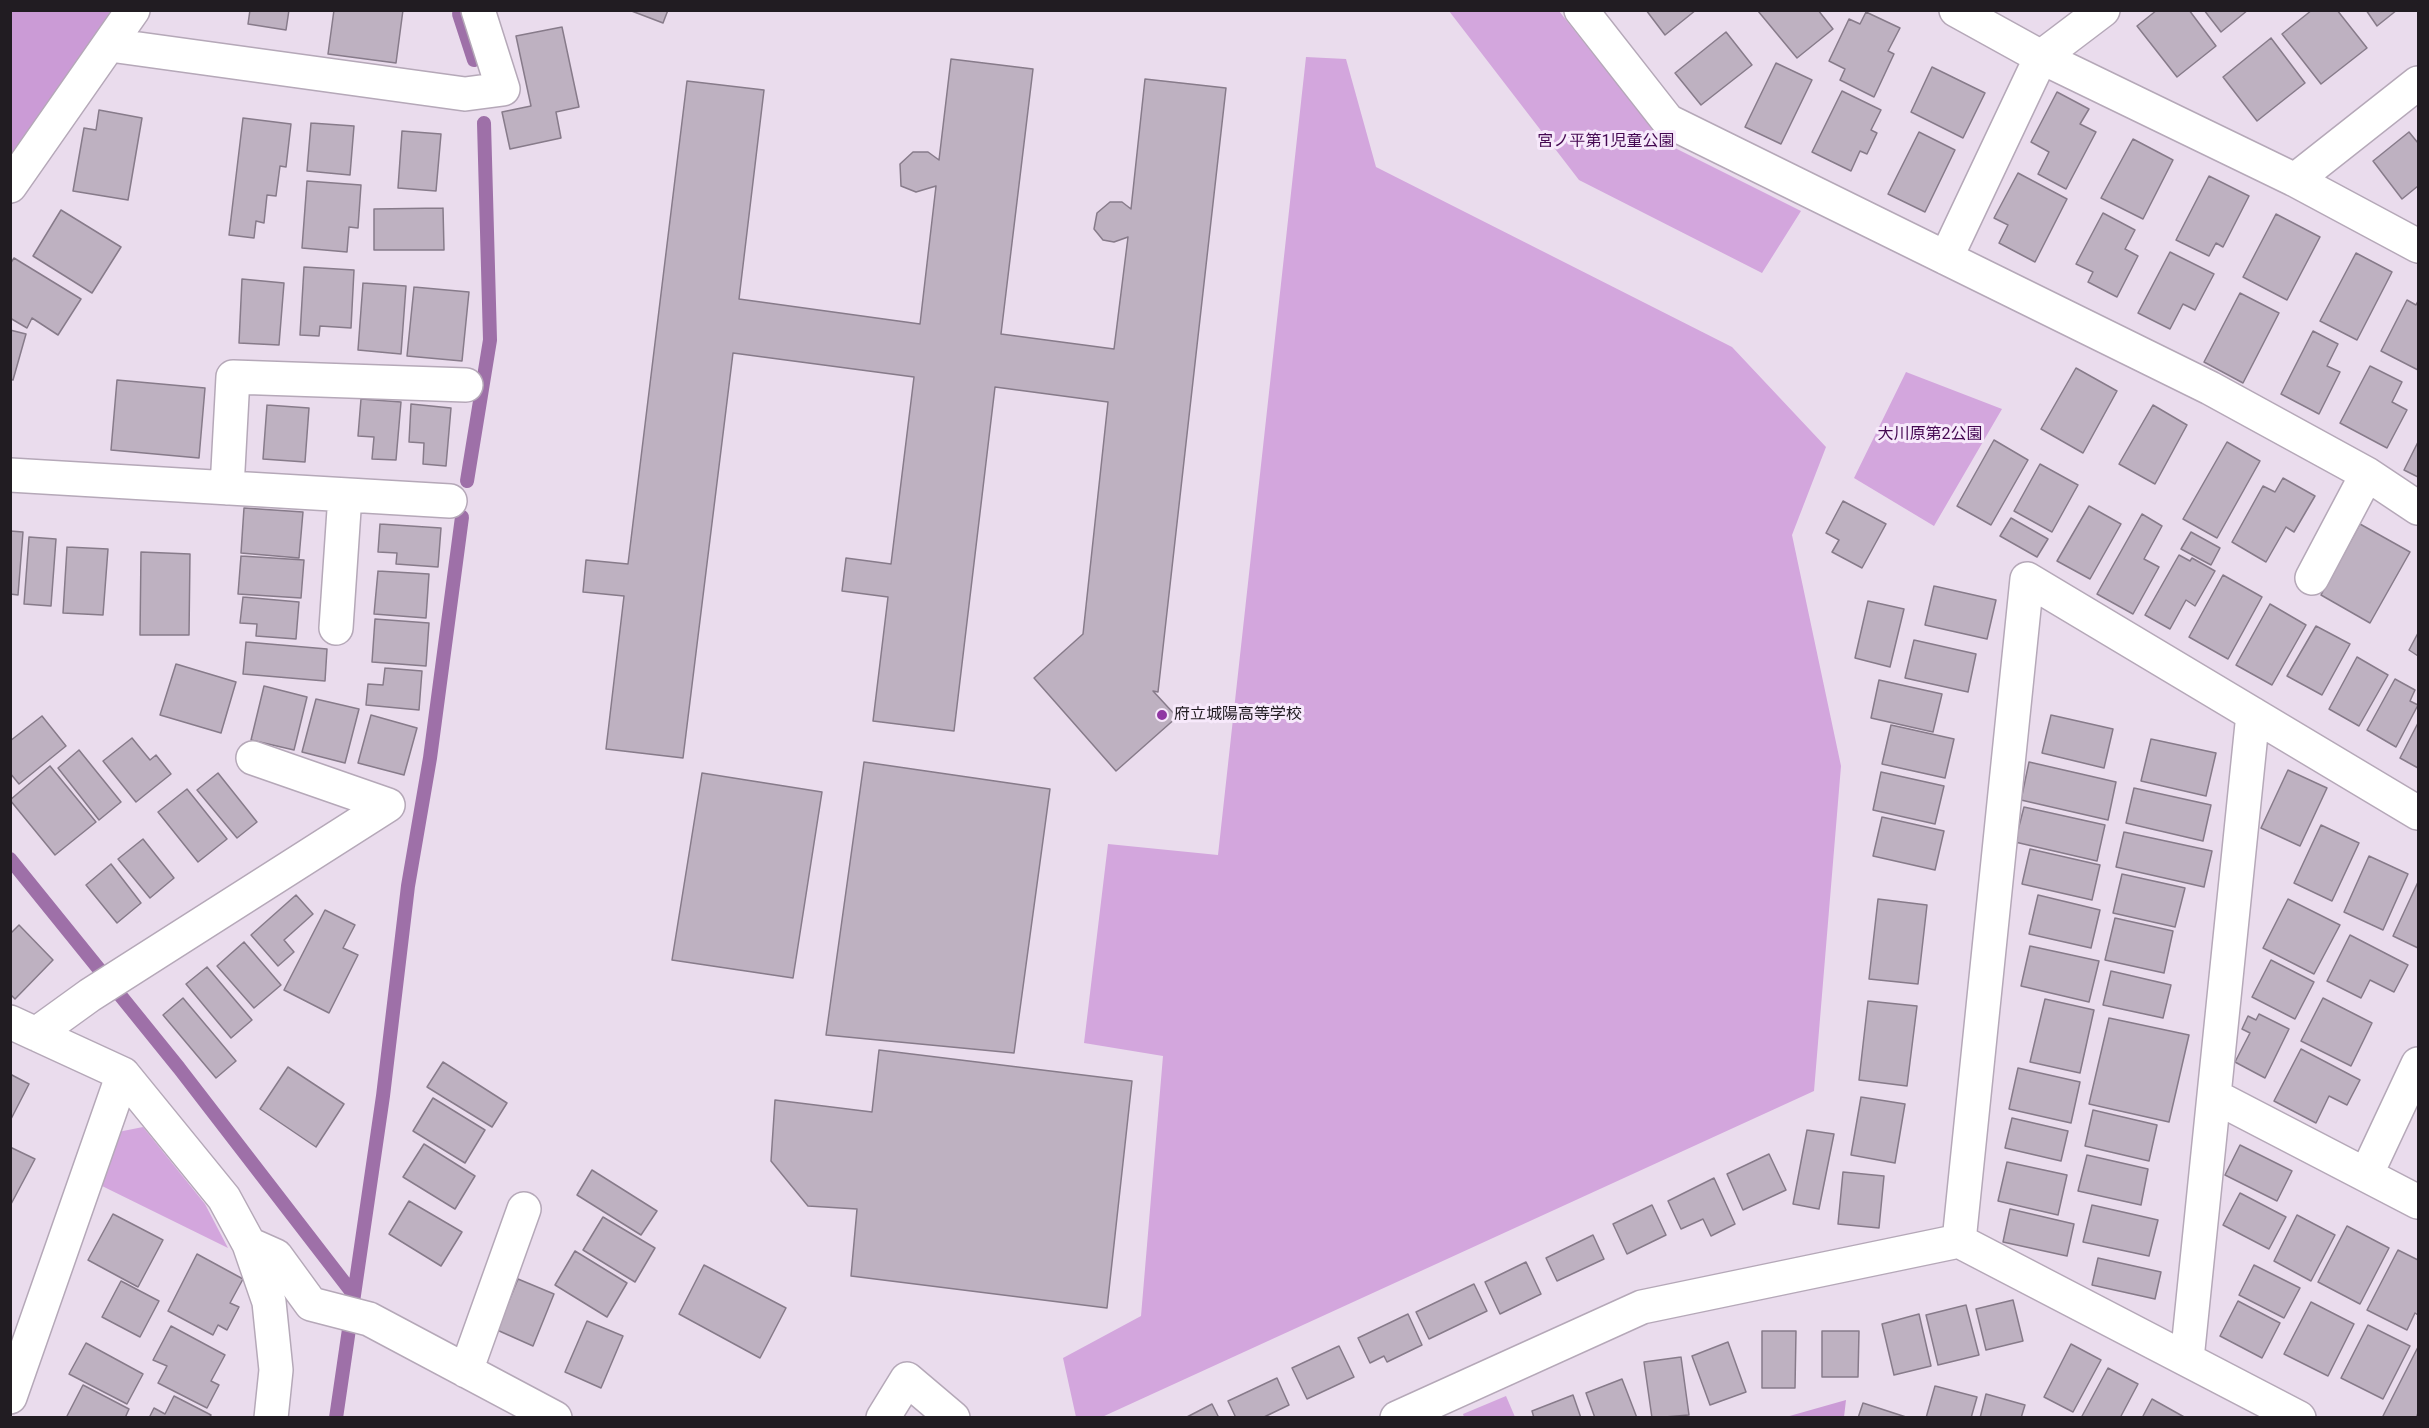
<!DOCTYPE html>
<html>
<head>
<meta charset="utf-8">
<style>
	body { margin:0 }
	#map { position:relative; width:2429px; height:1428px; overflow:hidden; background:#eadced; font-family:Roboto,sans-serif }
	canvas { display:block }
	.frame { position:absolute; inset:0; border:12px solid #211c22; pointer-events:none }
</style>
</head>
<body>
<div id="map">
<canvas width="2429" height="1428"></canvas>
<div class="frame"></div>
</div>
<script>
const ctx = document.querySelector('canvas').getContext('2d');
ctx.lineJoin = 'round';
function paint(path, color) {
  ctx.fillStyle = color;
  ctx.fill(path, 'evenodd');
}
function toPath(rows) {
  const path = new Path2D();
  for (const r of rows) {
    path.moveTo(r[0], r[1]);
    for (let i = 2; i < r.length; i += 2) path.lineTo(r[i], r[i + 1]);
  }
  return path;
}
function strokePath(path, color, width, dash) {
  ctx.strokeStyle = color;
  ctx.lineWidth = width;
  ctx.lineCap = dash ? 'butt' : 'round';
  ctx.setLineDash(dash || []);
  ctx.stroke(path);
}
function write(font, color, halo, rows, align = 'center') {
  ctx.font = font + ' Roboto,"Noto Sans JP",sans-serif';
  ctx.lineWidth = 6;
  ctx.setLineDash([]);
  ctx.textBaseline = 'middle';
  ctx.strokeStyle = halo;
  ctx.fillStyle = color;
  for (const [text, x, y, turn = 0] of rows) {
    ctx.save();
    ctx.translate(x, y);
    ctx.rotate((+turn || 0) * Math.PI / 180);
    ctx.textAlign = isNaN(turn) ? turn : align;
    if (halo) ctx.strokeText(text, 0, 0);
    ctx.fillText(text, 0, 0);
    ctx.restore();
  }
}
paint(toPath([
	[1449,11,1559,11,1663,142,1801,211,1762,273,1579,180],
	[1306,57,1346,59,1376,167,1732,347,1826,447,1792,535,1841,766,1814,1091,1102,1417,1076,1417,1063,1358,1141,1316,1163,1056,1084,1043,1108,844,1218,855],
	[1906,372,2002,409,1934,526,1854,478],
	[143,1127,205,1204,228,1248,100,1185,118,1132],
	[1506,1396,1515,1417,1464,1417,1463,1414]
]), '#d3a6dd');
paint(toPath([
	[11,11,112,11,11,162],
	[1846,1400,1844,1417,1786,1417]
]), '#cb9bd6');
strokePath(toPath([
	[459,14,474,60],
	[467,481,490,340,484,123],
	[10,859,179,1068,354,1295,336,1418],
	[354,1295,383,1096,408,886,430,758,462,517]
]), '#9e70a8', 14);
const building = toPath([
	[250,10,289,10,286,30,248,24,250,10],
	[334,10,403,10,396,63,328,54,334,10],
	[629,10,668,10,663,23,629,10],
	[1646,10,1696,10,1665,35,1646,10],
	[1818,10,1833,29,1797,58,1758,11,1818,10],
	[2157,10,2189,10,2216,46,2177,77,2137,26,2157,10],
	[2204,10,2248,10,2221,32,2204,10],
	[2312,10,2337,10,2367,48,2321,84,2282,34,2312,10],
	[2366,10,2397,10,2377,26,2366,10],
	[1866,12,1900,28,1888,51,1894,54,1874,97,1840,80,1845,69,1829,61,1849,19,1860,24,1866,12],
	[562,27,579,107,556,112,561,138,510,149,502,112,531,106,516,36,562,27],
	[1726,32,1752,65,1701,105,1675,73,1726,32],
	[2271,38,2305,83,2257,121,2223,77,2271,38],
	[951,59,1033,69,1001,334,1114,349,1128,237,1114,242,1103,240,1094,229,1097,213,1110,202,1122,202,1131,209,1145,79,1226,88,1158,692,1153,691,1177,717,1116,771,1034,678,1083,634,1108,402,995,387,954,731,873,721,888,597,842,591,846,558,891,564,914,377,733,353,683,758,606,749,624,596,583,592,586,560,628,564,687,81,764,90,739,299,920,324,936,186,916,192,901,186,900,164,913,152,928,152,939,160,951,59],
	[1776,63,1812,80,1781,144,1745,127,1776,63],
	[1932,67,1985,93,1963,138,1911,112,1932,67],
	[1842,91,1881,110,1871,130,1877,133,1867,154,1860,151,1851,171,1812,152,1842,91],
	[2057,92,2089,109,2080,124,2096,132,2066,189,2038,174,2049,152,2031,142,2057,92],
	[99,110,142,118,128,200,73,191,84,128,96,130,99,110],
	[243,118,291,124,286,167,280,166,276,196,267,195,264,223,256,221,254,238,229,235,243,118],
	[311,123,354,126,350,175,307,171,311,123],
	[402,131,441,134,436,191,398,188,402,131],
	[1919,132,1955,150,1925,212,1888,194,1919,132],
	[2409,132,2418,143,2418,186,2402,199,2373,161,2409,132],
	[2133,139,2173,160,2143,219,2101,198,2133,139],
	[2018,173,2067,199,2035,262,1999,243,2008,225,1994,218,2018,173],
	[2209,176,2249,196,2223,247,2216,243,2209,256,2176,240,2209,176],
	[307,181,361,185,358,228,349,227,347,252,302,248,307,181],
	[443,208,444,250,374,250,374,209,443,208],
	[61,210,121,247,92,293,33,256,61,210],
	[2103,213,2135,230,2125,249,2138,256,2117,297,2088,282,2093,272,2076,264,2103,213],
	[2276,214,2320,237,2287,300,2243,277,2276,214],
	[2170,252,2214,274,2195,310,2183,304,2170,329,2138,313,2170,252],
	[2356,253,2392,272,2357,340,2320,321,2356,253],
	[14,258,81,299,58,335,32,318,27,328,10,318,10,264,14,258],
	[304,267,354,270,351,328,320,326,319,336,300,335,304,267],
	[242,279,284,283,279,345,239,343,242,279],
	[363,283,406,286,401,354,358,350,363,283],
	[414,287,469,292,462,361,407,356,414,287],
	[2240,293,2279,313,2243,383,2204,362,2240,293],
	[2407,300,2416,305,2418,301,2418,370,2381,351,2407,300],
	[10,330,26,334,13,380,10,379,10,330],
	[2313,331,2338,344,2327,366,2340,372,2319,414,2281,394,2313,331],
	[2370,366,2402,382,2392,402,2407,410,2387,448,2340,423,2370,366],
	[2076,368,2117,391,2083,453,2041,429,2076,368],
	[117,380,205,388,199,458,111,450,117,380],
	[361,399,401,402,396,460,372,459,374,437,358,436,361,399],
	[411,404,451,408,446,466,423,464,424,443,409,442,411,404],
	[267,405,309,408,305,462,263,459,267,405],
	[2153,405,2187,425,2155,484,2119,464,2153,405],
	[1994,440,2028,460,1991,525,1957,506,1994,440],
	[2227,442,2260,461,2217,538,2183,519,2227,442],
	[2418,442,2418,477,2404,470,2418,442],
	[2040,464,2078,485,2052,532,2014,511,2040,464],
	[2283,478,2315,496,2294,532,2286,527,2266,562,2232,542,2263,486,2275,492,2283,478],
	[1843,501,1886,524,1862,568,1832,552,1839,540,1826,533,1843,501],
	[2089,506,2121,524,2090,579,2057,561,2089,506],
	[244,508,303,512,299,558,241,553,244,508],
	[2142,514,2162,526,2144,559,2159,567,2133,614,2097,594,2142,514],
	[2011,518,2048,539,2037,557,2000,536,2011,518],
	[380,524,441,528,438,567,396,564,397,553,378,552,380,524],
	[2360,524,2410,552,2370,623,2321,595,2360,524],
	[10,531,23,532,18,595,10,594,10,531],
	[2191,532,2220,548,2211,565,2181,549,2191,532],
	[29,537,56,539,51,606,24,604,29,537],
	[67,547,108,549,103,615,63,613,67,547],
	[141,552,190,554,189,635,140,635,141,552],
	[2179,555,2190,561,2192,558,2215,571,2195,606,2186,600,2170,629,2145,615,2179,555],
	[241,556,304,560,301,598,238,594,241,556],
	[378,571,429,574,426,618,374,614,378,571],
	[2223,575,2262,597,2228,659,2189,637,2223,575],
	[1934,586,1996,600,1987,639,1925,625,1934,586],
	[243,597,299,602,296,639,256,636,257,624,240,623,243,597],
	[1868,601,1904,609,1890,667,1855,658,1868,601],
	[2270,604,2306,625,2272,685,2236,665,2270,604],
	[375,619,429,623,426,666,372,662,375,619],
	[2316,626,2350,644,2322,695,2287,676,2316,626],
	[2418,633,2418,656,2409,650,2418,633],
	[1914,640,1976,654,1968,692,1905,678,1914,640],
	[246,642,327,649,325,681,243,674,246,642],
	[2357,657,2388,675,2359,726,2329,709,2357,657],
	[176,664,236,682,221,733,160,715,176,664],
	[385,668,422,671,419,710,366,705,368,684,383,685,385,668],
	[2395,679,2415,690,2410,701,2418,705,2396,747,2367,730,2395,679],
	[1879,680,1942,694,1933,732,1871,718,1879,680],
	[264,686,307,697,294,750,251,740,264,686],
	[316,699,359,709,345,763,302,752,316,699],
	[371,715,417,728,404,775,358,763,371,715],
	[2051,715,2113,729,2104,768,2042,753,2051,715],
	[42,716,66,746,19,784,10,773,10,741,42,716],
	[2418,723,2418,768,2400,758,2418,723],
	[1891,725,1954,739,1945,778,1882,764,1891,725],
	[132,738,150,760,156,755,171,774,136,802,103,761,132,738],
	[2151,739,2216,753,2206,796,2141,781,2151,739],
	[79,750,121,802,99,820,58,768,79,750],
	[864,762,1050,789,1014,1053,826,1035,864,762],
	[2029,762,2116,782,2108,820,2021,800,2029,762],
	[50,766,96,822,55,855,10,800,50,766],
	[2288,770,2327,788,2300,846,2261,828,2288,770],
	[1881,772,1944,786,1935,824,1873,810,1881,772],
	[218,773,257,822,237,838,197,790,218,773],
	[702,773,822,792,793,978,672,960,702,773],
	[2134,788,2211,805,2203,841,2126,823,2134,788],
	[187,789,227,839,198,862,158,812,187,789],
	[2024,807,2105,825,2097,861,2015,842,2024,807],
	[1882,817,1944,831,1935,870,1873,856,1882,817],
	[2321,825,2359,843,2332,901,2294,883,2321,825],
	[2124,832,2212,851,2204,887,2116,867,2124,832],
	[143,839,174,878,150,898,118,859,143,839],
	[2030,849,2100,865,2092,900,2022,884,2030,849],
	[2369,856,2408,874,2383,930,2344,912,2369,856],
	[111,864,141,903,117,923,86,885,111,864],
	[2122,874,2185,888,2175,927,2113,913,2122,874],
	[2418,882,2418,948,2393,936,2418,882],
	[296,895,313,914,284,940,294,952,278,966,251,935,296,895],
	[2038,895,2100,910,2091,948,2029,934,2038,895],
	[1878,899,1927,905,1918,984,1869,979,1878,899],
	[2288,899,2340,925,2314,974,2263,948,2288,899],
	[325,910,355,925,343,948,358,955,329,1013,284,990,325,910],
	[2115,918,2173,931,2164,973,2105,960,2115,918],
	[19,925,53,960,15,999,10,994,10,934,19,925],
	[2350,935,2408,965,2394,992,2370,980,2361,998,2327,981,2350,935],
	[244,942,281,985,254,1008,217,966,244,942],
	[2030,946,2099,961,2089,1002,2021,986,2030,946],
	[2271,960,2314,982,2295,1019,2252,997,2271,960],
	[207,967,252,1020,231,1038,186,984,207,967],
	[2111,971,2171,985,2163,1018,2103,1005,2111,971],
	[183,998,236,1061,216,1078,163,1015,183,998],
	[2323,998,2372,1023,2351,1066,2301,1041,2323,998],
	[2045,999,2094,1010,2080,1073,2030,1062,2045,999],
	[1868,1001,1917,1006,1907,1086,1859,1080,1868,1001],
	[2259,1014,2289,1029,2265,1078,2235,1062,2250,1033,2242,1029,2248,1016,2256,1020,2259,1014],
	[2109,1018,2189,1035,2169,1122,2089,1104,2109,1018],
	[2301,1049,2360,1080,2347,1105,2329,1096,2316,1123,2274,1101,2301,1049],
	[879,1050,1132,1081,1107,1308,851,1276,857,1209,808,1206,771,1161,775,1100,872,1112,879,1050],
	[443,1062,507,1103,492,1127,427,1087,443,1062],
	[288,1067,344,1104,316,1147,260,1109,288,1067],
	[2018,1068,2080,1082,2071,1123,2009,1109,2018,1068],
	[10,1074,29,1084,10,1121,10,1074],
	[1861,1097,1905,1104,1895,1163,1851,1155,1861,1097],
	[433,1098,485,1130,465,1163,413,1131,433,1098],
	[2093,1110,2157,1125,2149,1161,2085,1146,2093,1110],
	[2012,1118,2068,1131,2061,1161,2005,1148,2012,1118],
	[1807,1130,1834,1134,1819,1209,1793,1204,1807,1130],
	[424,1144,475,1176,455,1209,403,1177,424,1144],
	[2240,1145,2292,1171,2277,1201,2225,1175,2240,1145],
	[10,1147,35,1159,10,1206,10,1147],
	[1769,1154,1786,1190,1743,1210,1727,1174,1769,1154],
	[2087,1155,2148,1169,2141,1205,2078,1191,2087,1155],
	[2007,1162,2067,1175,2058,1215,1998,1201,2007,1162],
	[592,1170,657,1211,641,1235,577,1195,592,1170],
	[1843,1172,1884,1176,1879,1228,1838,1224,1843,1172],
	[1714,1178,1735,1224,1711,1236,1703,1219,1681,1229,1668,1201,1714,1178],
	[2240,1193,2286,1217,2269,1249,2223,1225,2240,1193],
	[409,1201,462,1232,441,1266,389,1234,409,1201],
	[1652,1205,1666,1235,1627,1254,1613,1224,1652,1205],
	[2092,1205,2158,1220,2149,1256,2083,1242,2092,1205],
	[2010,1209,2074,1224,2067,1256,2003,1242,2010,1209],
	[113,1214,163,1240,138,1287,88,1260,113,1214],
	[2297,1215,2335,1235,2311,1281,2274,1261,2297,1215],
	[603,1217,655,1248,635,1282,583,1250,603,1217],
	[2347,1226,2389,1248,2360,1304,2318,1282,2347,1226],
	[1593,1235,1604,1259,1557,1281,1546,1258,1593,1235],
	[2398,1250,2418,1260,2418,1315,2415,1313,2407,1330,2367,1310,2398,1250],
	[575,1251,627,1283,607,1317,555,1285,575,1251],
	[197,1254,243,1279,230,1303,239,1307,227,1330,218,1325,213,1335,168,1311,197,1254],
	[2098,1258,2161,1272,2155,1299,2092,1285,2098,1258],
	[1526,1262,1541,1294,1500,1314,1485,1282,1526,1262],
	[704,1265,786,1308,760,1358,679,1314,704,1265],
	[2254,1265,2300,1288,2284,1318,2239,1295,2254,1265],
	[518,1279,554,1294,533,1346,497,1330,518,1279],
	[121,1281,159,1301,140,1337,102,1317,121,1281],
	[1474,1284,1487,1311,1429,1339,1416,1312,1474,1284],
	[2013,1300,2023,1341,1986,1350,1976,1309,2013,1300],
	[2238,1301,2280,1323,2262,1358,2220,1336,2238,1301],
	[2311,1302,2354,1324,2328,1376,2284,1354,2311,1302],
	[1966,1305,1979,1355,1938,1365,1926,1315,1966,1305],
	[1408,1314,1422,1345,1387,1362,1384,1356,1370,1363,1358,1338,1408,1314],
	[1919,1314,1931,1366,1894,1375,1882,1324,1919,1314],
	[587,1321,623,1336,601,1388,565,1372,587,1321],
	[2368,1325,2410,1346,2383,1399,2341,1378,2368,1325],
	[171,1326,225,1355,211,1381,219,1385,207,1408,158,1383,167,1366,153,1360,171,1326],
	[1762,1331,1796,1331,1795,1388,1762,1388,1762,1331],
	[1822,1331,1859,1331,1858,1377,1822,1377,1822,1331],
	[1728,1342,1746,1392,1710,1405,1692,1356,1728,1342],
	[86,1343,143,1374,127,1404,69,1374,86,1343],
	[2071,1344,2101,1360,2073,1412,2044,1397,2071,1344],
	[1339,1346,1354,1377,1307,1399,1292,1368,1339,1346],
	[2418,1347,2418,1413,2416,1418,2382,1418,2418,1347],
	[1681,1357,1689,1415,1652,1418,1644,1362,1681,1357],
	[2108,1368,2138,1384,2120,1418,2081,1418,2108,1368],
	[1277,1378,1289,1405,1262,1418,1236,1418,1228,1401,1277,1378],
	[1622,1379,1637,1418,1595,1418,1586,1393,1622,1379],
	[83,1385,129,1409,125,1418,66,1418,83,1385],
	[1935,1386,1977,1397,1971,1418,1926,1418,1935,1386],
	[1986,1394,2025,1405,2021,1418,1980,1418,1986,1394],
	[1573,1395,1581,1418,1534,1418,1532,1411,1573,1395],
	[174,1396,211,1415,209,1418,149,1418,154,1408,165,1414,174,1396],
	[2152,1399,2186,1418,2142,1418,2152,1399],
	[1863,1403,1909,1418,1858,1418,1863,1403],
	[1212,1404,1219,1418,1185,1418,1212,1404]
]);
paint(building, '#beb1c1');
strokePath(building, '#877b8a', 1.5);
const street = toPath([
	[1581,10,1668,121,2210,388,2367,474,2418,508],
	[1956,10,2041,57,2295,180,2418,246],
	[110,45,465,94,503,89,478,10],
	[2295,180,2418,83],
	[10,186,133,10],
	[1946,258,2041,57,2103,10],
	[10,475,450,501],
	[227,488,233,377,466,385],
	[2312,578,2367,474],
	[336,628,345,495],
	[10,1022,123,1074,224,1198,249,1244,269,1302,276,1370,271,1418],
	[36,1034,90,995,388,805,253,758],
	[2214,1096,2418,1202],
	[2366,1175,2418,1064],
	[1959,1241,2027,579,2418,813],
	[249,1244,276,1256,311,1304,369,1319,555,1418],
	[2187,1359,2253,714],
	[466,1371,524,1209],
	[10,1397,123,1074],
	[883,1418,907,1379,953,1418],
	[1397,1418,1642,1307,1959,1241,2299,1418]
]);
strokePath(street, '#b5a8b8', 36);
strokePath(street, '#fff', 33);
for (const [x, y, r, color] of [
	[1162,715,6,"#9037a3"]
]) {
  const dot = new Path2D();
  dot.arc(x, y, r, 0, 2 * Math.PI);
  ctx.fillStyle = color;
  ctx.fill(dot);
  strokePath(dot, '#f7e9fb', 2);
}
write('16px', '#440751', '#f7e9fb', [
	["宮ノ平第1児童公園",1606,142],
	["大川原第2公園",1930,435]
]);
write('16px', '#211c22', '#f7e9fb', [
	["府立城陽高等学校",1174,715]
], 'left');
</script>
</body>
</html>
